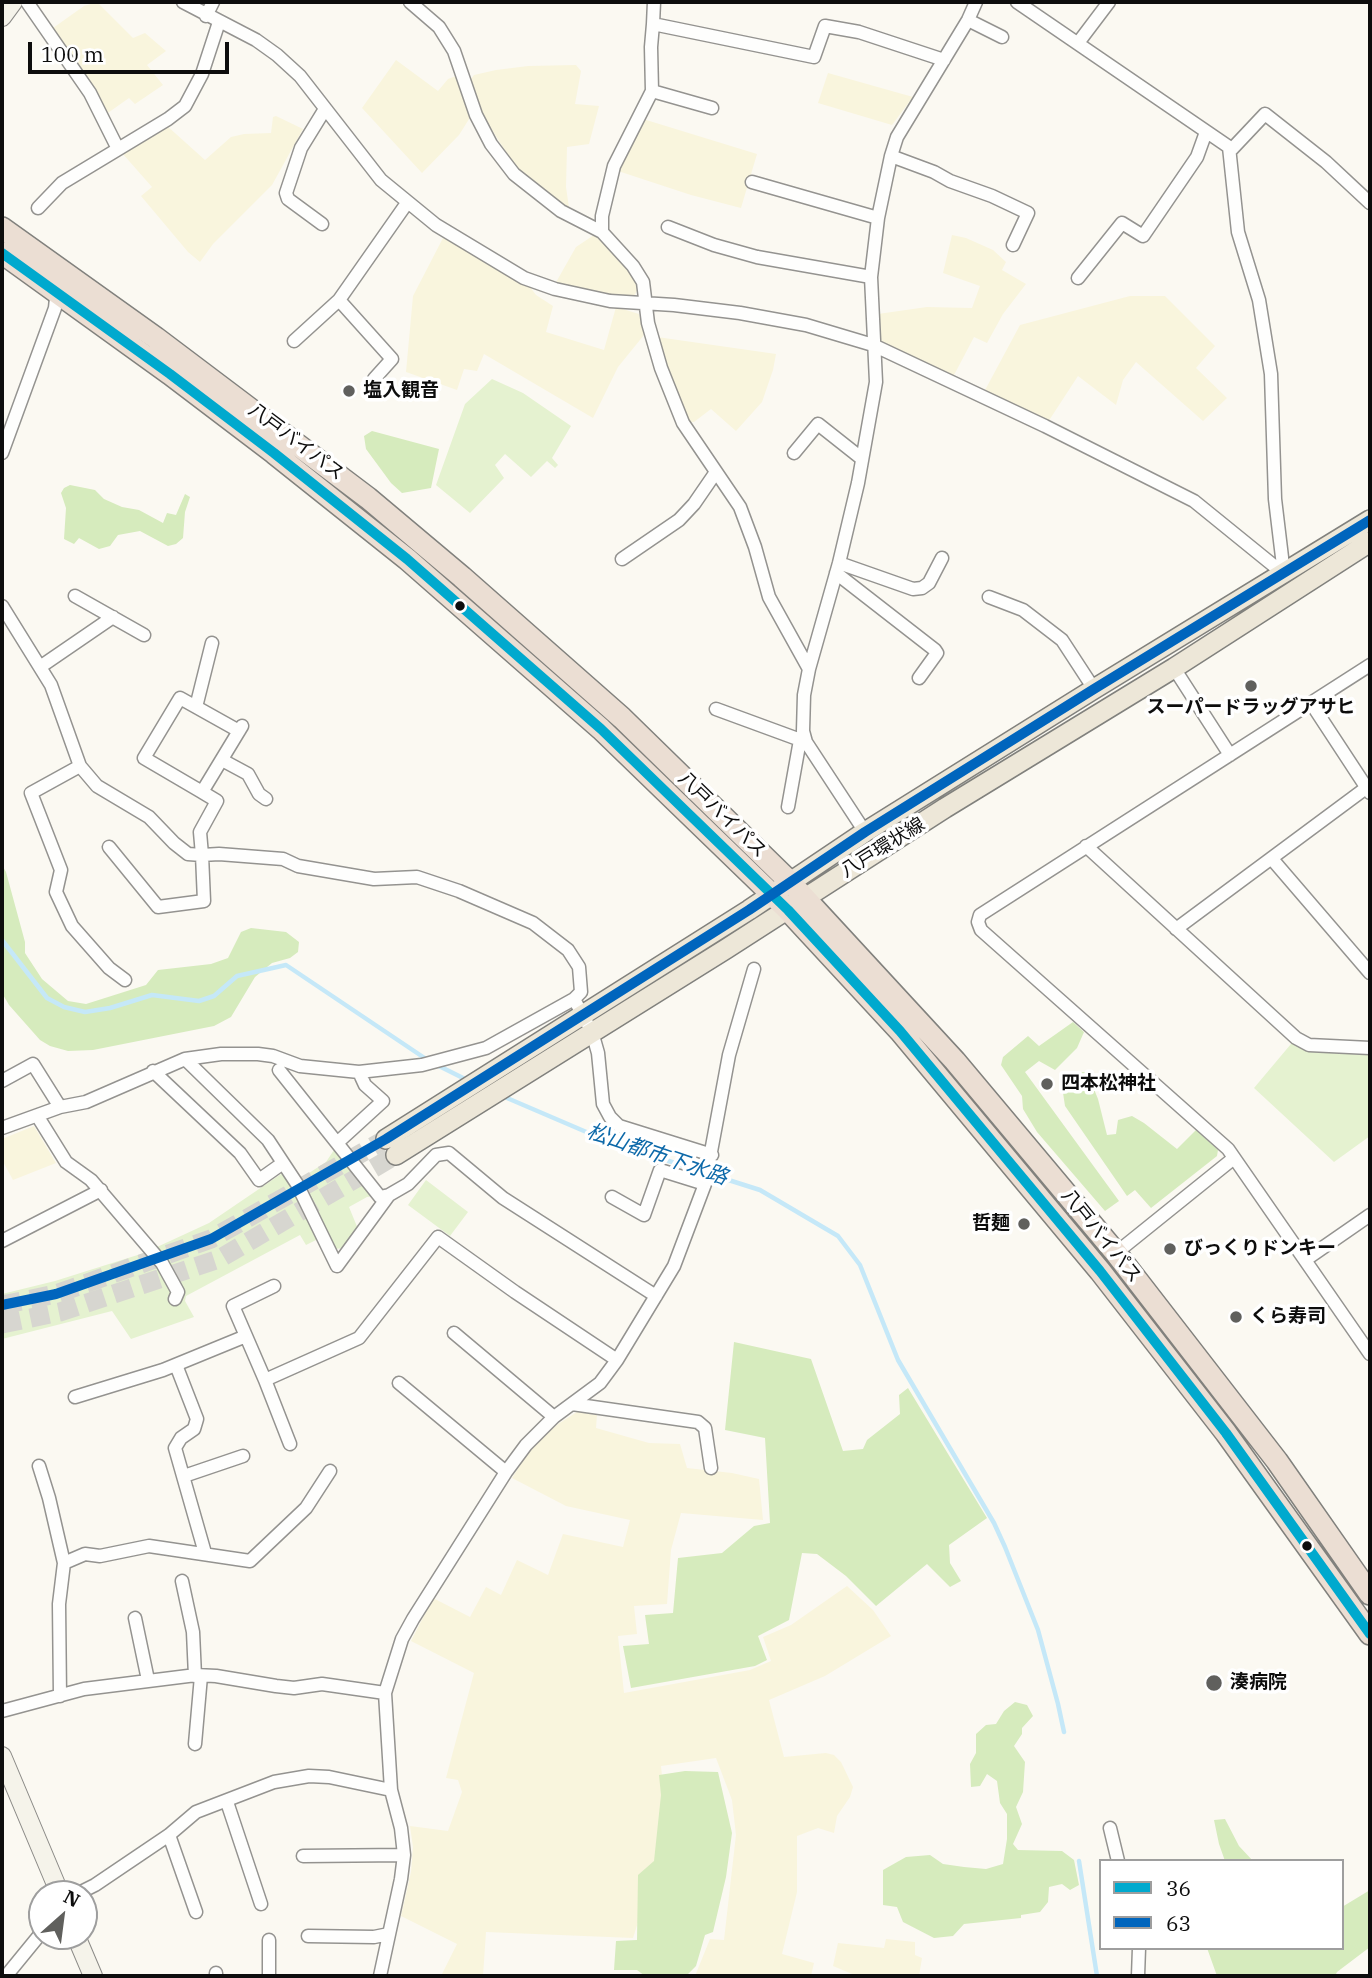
<!DOCTYPE html>
<html>
<head>
<meta charset="utf-8">
<style>
	body { margin:0 }
	#map { position:relative; width:1372px; height:1978px; overflow:hidden; background:#fbf9f2; font-family:"IBM Plex Serif",serif }
	canvas { display:block }
	.frame { position:absolute; inset:0; border:4px solid #0d0d0d; pointer-events:none }
	.legend { position:absolute; left:1099px; top:1859px; width:245px; height:91px; box-sizing:border-box; background:#fff; border:2px solid #9e9e9e; margin:0; padding:9px 12px; list-style:none; font-size:21px; color:#0d0d0d }
	.legend li { display:flex; align-items:center; gap:14px; height:35px }
	.legend b { width:35px; border:2px solid #9e9e9e }
	.north { position:absolute; left:28px; top:1880px; width:70px; height:70px; box-sizing:border-box; background:#fff; border:2px solid #9e9e9e; border-radius:50%; rotate:28deg; font-size:19px; font-weight:700; line-height:28px; text-align:center; color:#0d0d0d }
	.north::after { content:''; display:block; margin:auto; width:24px; height:32px; background:#60605d; clip-path:polygon(50% 0,100% 100%,50% 72%,0 100%) }
	.scale { position:absolute; left:28px; top:42px; width:201px; height:32px; box-sizing:border-box; border:4px solid #0d0d0d; border-top:0; padding-left:9px; font-size:21px; line-height:24px; white-space:nowrap; color:#0d0d0d; -webkit-text-stroke:5px #fff; paint-order:stroke }
</style>
</head>
<body>
<div id="map">
<canvas width="1372" height="1978"></canvas>
<div class="frame"></div>
<ul class="legend">
<li><b style="height:9px;background:#00a9ce"></b>36</li>
<li><b style="height:9px;background:#0065bd"></b>63</li>
</ul>
<div class="north">N</div>
<div class="scale">100 m</div>
</div>
<script>
const ctx = document.querySelector('canvas').getContext('2d');
ctx.lineJoin = 'round';
function paint(path, color) {
  ctx.fillStyle = color;
  ctx.fill(path, 'evenodd');
}
function toPath(rows) {
  const path = new Path2D();
  for (const r of rows) {
    path.moveTo(r[0], r[1]);
    for (let i = 2; i < r.length; i += 2) path.lineTo(r[i], r[i + 1]);
  }
  return path;
}
function strokePath(path, color, width, dash) {
  ctx.strokeStyle = color;
  ctx.lineWidth = width;
  ctx.lineCap = dash ? 'butt' : 'round';
  ctx.setLineDash(dash || []);
  ctx.stroke(path);
}
function write(font, color, halo, rows, align = 'center') {
  ctx.font = font + ' "IBM Plex Serif","Noto Sans JP",serif';
  ctx.lineWidth = 7;
  ctx.setLineDash([]);
  ctx.textBaseline = 'middle';
  ctx.strokeStyle = halo;
  ctx.fillStyle = color;
  for (const [text, x, y, turn = 0] of rows) {
    ctx.save();
    ctx.translate(x, y);
    ctx.rotate((+turn || 0) * Math.PI / 180);
    ctx.textAlign = isNaN(turn) ? turn : align;
    if (halo) ctx.strokeText(text, 0, 0);
    ctx.fillText(text, 0, 0);
    ctx.restore();
  }
}
paint(toPath([
	[97,2,133,38,145,33,166,51,147,65,163,85,135,104,129,98,105,115,53,28,84,6],
	[396,60,438,91,448,79,459,75,471,116,459,135,422,173,362,108],
	[576,65,581,71,575,104,599,106,589,144,567,147,566,187,569,208,544,193,514,165,479,109,471,79,474,75,496,70,528,66],
	[828,73,913,97,892,125,818,103],
	[276,116,303,129,272,185,213,244,200,262,188,252,141,196,152,187,122,153,166,125,205,160,231,137,244,134,271,133,273,117],
	[643,119,757,154,741,208,691,195,618,171],
	[594,235,603,239,625,265,635,280,638,289,633,298,612,296,555,284,576,247],
	[952,235,966,238,993,250,1006,262,1002,270,1026,284,1003,314,987,343,974,337,953,377,880,341,878,314,927,307,972,308,980,286,943,273],
	[443,238,530,287,536,295,553,306,546,332,604,350,616,307,639,314,644,335,618,367,593,418,484,354,477,371,464,369,457,390,406,372,413,296],
	[1130,296,1165,296,1215,346,1196,368,1227,398,1203,421,1136,362,1123,380,1116,405,1078,376,1048,422,984,392,1020,325],
	[657,337,776,354,773,370,762,402,736,431,711,409,694,422,687,422,663,361],
	[34,1126,56,1163,13,1180,2,1160,2,1139],
	[577,1412,597,1415,596,1428,649,1443,680,1444,687,1468,732,1473,759,1479,763,1520,681,1513,671,1550,667,1604,634,1606,637,1634,618,1636,624,1693,750,1670,771,1661,763,1637,791,1625,847,1586,873,1610,891,1636,825,1676,769,1700,784,1757,826,1753,834,1755,841,1762,853,1787,850,1797,837,1816,834,1833,818,1828,797,1836,797,1892,782,1954,814,1963,811,1976,695,1976,710,1939,724,1940,736,1835,732,1800,716,1758,661,1766,664,1796,653,1875,633,1938,486,1932,483,1976,441,1976,457,1944,401,1916,411,1872,413,1847,410,1826,448,1831,462,1792,458,1780,446,1778,474,1673,411,1641,433,1598,470,1617,486,1587,501,1595,517,1560,548,1575,563,1534,623,1547,630,1520,566,1506,512,1478,531,1448,558,1424],
	[886,1939,915,1942,915,1955,922,1958,919,1976,857,1976,833,1966,838,1943,884,1948]
]), '#f9f5dd');
paint(toPath([
	[492,379,523,393,571,426,552,458,558,465,555,468,547,461,531,477,505,454,495,465,504,478,470,513,436,485,465,404],
	[1296,1038,1370,1048,1370,1136,1334,1162,1254,1088],
	[336,1147,375,1196,367,1197,349,1207,358,1229,346,1248,334,1249,326,1235,306,1245,300,1235,186,1296,185,1301,194,1317,131,1339,112,1311,2,1339,2,1294,55,1281,144,1253,209,1223,284,1172,292,1184,326,1162],
	[426,1180,468,1212,450,1236,408,1205]
]), '#e5f2d0');
paint(toPath([
	[372,431,439,449,431,488,402,493,391,483,366,449,364,436],
	[70,485,95,490,104,499,122,507,139,510,163,523,167,513,176,515,185,494,190,497,185,512,183,538,176,544,168,546,140,531,118,535,110,546,99,549,79,538,74,544,64,539,66,508,61,493,64,488],
	[2,865,6,872,25,942,25,953,42,979,68,1001,86,1004,146,985,158,970,211,964,228,958,241,932,251,928,286,932,299,942,298,952,290,958,272,963,255,977,231,1017,214,1026,93,1050,68,1051,50,1046,40,1040,9,1005,2,993],
	[1073,1022,1084,1032,1077,1048,1055,1070,1039,1061,1025,1072,1119,1201,1105,1211,1037,1132,1023,1109,1022,1096,1001,1065,1003,1057,1028,1036,1039,1046],
	[1087,1072,1098,1099,1107,1135,1116,1134,1118,1120,1132,1116,1144,1123,1177,1149,1196,1130,1218,1150,1217,1156,1151,1208,1135,1190,1127,1196,1065,1106,1060,1073],
	[734,1342,811,1359,843,1451,863,1449,867,1440,900,1414,899,1395,908,1388,987,1518,949,1545,950,1563,961,1581,950,1587,927,1564,876,1606,846,1576,817,1554,802,1553,789,1620,758,1636,767,1660,755,1666,631,1688,623,1646,649,1644,645,1615,673,1613,678,1558,722,1553,754,1526,770,1523,765,1438,725,1430],
	[1015,1702,1027,1705,1033,1716,1022,1728,1022,1734,1014,1746,1025,1762,1023,1792,1016,1807,1022,1824,1013,1844,1018,1850,1062,1851,1074,1860,1079,1885,1070,1890,1062,1884,1049,1887,1048,1902,1040,1912,1021,1915,1021,1918,964,1924,953,1936,934,1938,903,1922,897,1907,883,1905,883,1870,906,1857,930,1855,943,1864,964,1867,986,1869,1003,1864,1007,1839,1007,1814,1000,1803,997,1781,987,1774,980,1786,971,1787,970,1764,976,1753,976,1734,986,1725,996,1724,1004,1711],
	[685,1771,718,1772,732,1833,726,1877,713,1932,705,1935,696,1966,686,1976,645,1976,637,1970,614,1970,616,1941,637,1940,638,1875,654,1861,661,1795,659,1775],
	[1225,1819,1239,1846,1253,1861,1225,1861,1219,1844,1214,1820],
	[1370,1890,1370,1947,1337,1972,1335,1976,1217,1976,1207,1948,1342,1948,1342,1907]
]), '#d6ebbd');
strokePath(toPath([
	[2,940,47,998,64,1007,85,1012,110,1008,152,995,199,1001,214,996,237,976,286,965,426,1059],
	[437,1065,467,1080],
	[500,1095,612,1143,760,1190,838,1236,860,1265,898,1360,994,1523,1005,1547,1038,1630,1058,1704,1064,1732],
	[1079,1861,1097,1976]
]), '#c5e8f8', 4.5);
strokePath(toPath([
	[2,1305,56,1294,211,1239,386,1139],
	[2,1324,60,1312,219,1259,396,1155]
]), '#d7d6d0', 19, [19, 10]);
const street = toPath([
	[27,2,90,93,118,149],
	[183,2,256,40,277,55,300,76,381,180,436,225,524,278,555,289,610,301,674,305,740,313,806,325,873,345,1045,426,1194,501,1284,574],
	[410,2,439,27,454,51,476,115,491,144,514,174,561,211,602,232,633,266,643,282,648,323,661,368,683,423,740,507,755,547,769,597,809,669],
	[1017,2,1229,147,1238,232,1259,300,1271,374,1275,499,1284,574],
	[206,16,213,2],
	[968,20,1002,37],
	[653,24,654,2],
	[1078,43,1109,2],
	[652,91,712,108],
	[1229,147,1232,149,1265,114,1326,162,1370,203],
	[891,156,934,172,950,181,992,196,1028,213,1013,245],
	[752,182,878,218],
	[38,208,62,183,168,119,185,106,202,74,219,22],
	[322,224,288,199,286,193,301,148,325,109],
	[668,227,714,245,757,257,871,277],
	[602,232,602,216,614,166,652,91,651,47,653,24,814,57,825,26,859,32,944,60],
	[1078,278,1122,223,1143,236,1197,157,1206,132],
	[339,300,392,359,374,379],
	[294,341,339,300,407,203],
	[2,453,55,308,57,288],
	[794,453,818,424,861,458],
	[622,559,679,520,694,504,716,472],
	[839,563,913,589,922,588,929,583,942,558],
	[836,573,935,650,937,653,919,678],
	[75,596,144,635],
	[989,597,1023,610,1062,640,1094,689],
	[2,606,51,685,80,766,97,786,149,817,174,843,188,854,202,855,204,901,158,907,109,847],
	[1370,665,980,915,978,922,981,930,1228,1149,1370,1354],
	[40,667,113,617],
	[1174,668,1230,755],
	[1311,703,1370,793],
	[196,707,212,643],
	[716,709,806,742],
	[242,726,202,792,217,801,200,832,202,855,219,854,283,859,298,866,374,879,417,877,459,891,533,923,568,950,579,967,581,992,574,999,592,1032,598,1053,603,1104,610,1117,619,1126,712,1155],
	[222,760,248,774,259,794,266,799],
	[80,766,31,793,61,870,56,892,72,926,109,968,125,980],
	[202,792,144,758,180,698,239,731],
	[788,807,800,740],
	[865,832,806,742,803,731,804,695,809,669,839,563,858,483,876,382,871,277,878,218,891,156,897,137,968,20,976,2],
	[1086,846,1296,1038,1309,1045,1370,1048],
	[1272,859,1370,973],
	[1176,929,1366,788],
	[185,1059,268,1140,297,1184,337,1266,389,1195],
	[279,1070,337,1143],
	[153,1071,240,1153,259,1180,283,1163],
	[359,1072,365,1085,383,1101,337,1143,380,1197,389,1195,408,1184,436,1155,449,1153,503,1198,656,1296],
	[2,1081,33,1064,60,1107],
	[38,1117,66,1162,91,1180,162,1263,178,1292,175,1299],
	[2,1128,60,1107,86,1102,185,1059,221,1054,258,1054,273,1056,300,1066,359,1072,422,1065,486,1048,574,999],
	[612,1197,644,1215,660,1170,705,1184],
	[2,1241,101,1190],
	[1116,1253,1234,1158],
	[1305,1260,1370,1215],
	[274,1286,233,1306,265,1380,359,1338,438,1237,515,1292,617,1360],
	[454,1333,554,1417],
	[176,1365,197,1419,194,1429,181,1438,175,1448,205,1553],
	[265,1380,290,1444],
	[399,1383,506,1472],
	[75,1397,163,1370,246,1336],
	[572,1404,698,1422,705,1428,711,1468],
	[39,1466,49,1498,64,1563,59,1604,60,1696],
	[184,1476,243,1456],
	[64,1563,85,1554,100,1556,149,1546,250,1561,306,1508,330,1471],
	[182,1581,193,1632,195,1676],
	[135,1618,148,1680],
	[2,1711,84,1689,196,1675,216,1676,276,1686,294,1688,322,1684,385,1693],
	[195,1744,201,1676],
	[227,1802,261,1904],
	[1110,1828,1118,1861],
	[169,1835,196,1912],
	[303,1856,404,1855],
	[77,1894,95,1885,169,1835,196,1812,274,1782,309,1776,329,1777,391,1790],
	[308,1936,374,1937,389,1934],
	[6,1976,42,1932],
	[216,1976,216,1973],
	[269,1976,269,1940],
	[380,1976,401,1879,404,1855,401,1828,391,1790,385,1693,402,1639,413,1619,506,1472,526,1445,554,1417,600,1383,617,1360,674,1266,705,1184,729,1055,754,969],
	[1138,1976,1139,1948]
]);
const secondary = toPath([
	[2,17,13,2],
	[2,1756,60,1894],
	[76,1936,93,1976]
]);
const primary = toPath([
	[386,1139,749,910,865,832,1094,689,1370,520],
	[396,1155,726,949,945,808,1174,668,1370,542]
]);
const highway = toPath([
	[2,228,156,338,368,498,462,577,622,718,789,881,955,1061,1116,1253,1277,1461,1370,1594],
	[2,253,170,374,274,453,407,559,601,729,788,910,900,1031,1100,1271,1226,1433,1370,1634]
]);
strokePath(street, '#949390', 15);
strokePath(secondary, '#8b8a87', 20);
strokePath(primary, '#81817d', 22);
strokePath(highway, '#81817d', 24);
strokePath(street, '#fefefd', 12);
strokePath(secondary, '#f5f3ea', 18);
strokePath(primary, '#ede7d8', 19);
strokePath(highway, '#ebded3', 21);
strokePath(toPath([
	[2,253,170,374,274,453,407,559,601,729,788,910,900,1031,1100,1271,1226,1433,1370,1634]
]), '#00a9ce', 10);
strokePath(toPath([
	[2,1305,56,1294,211,1239,386,1139,749,910,865,832,1094,689,1370,520]
]), '#0065bd', 10);
for (const [x, y, r, color] of [
	[349,391,7,"#60605d"],
	[460,606,6,"#0d0d0d"],
	[1251,686,7,"#60605d"],
	[1047,1084,7,"#60605d"],
	[1024,1224,7,"#60605d"],
	[1170,1249,7,"#60605d"],
	[1236,1317,7,"#60605d"],
	[1307,1546,6,"#0d0d0d"],
	[1214,1683,9,"#60605d"]
]) {
  const dot = new Path2D();
  dot.arc(x, y, r, 0, 2 * Math.PI);
  ctx.fillStyle = color;
  ctx.fill(dot);
  strokePath(dot, '#fff', 2.5);
}
write('bold 19px', '#0d0d0d', '#fff', [
	["塩入観音",363,391],
	["スーパードラッグアサヒ",1251,708,"center"],
	["四本松神社",1061,1084],
	["哲麺",1010,1224,"right"],
	["びっくりドンキー",1184,1249],
	["くら寿司",1250,1317],
	["湊病院",1230,1683]
], 'left');
write('19px', '#0d0d0d', '#fff', [
	["八戸バイパス",296,442,37],
	["八戸バイパス",722,815,44],
	["八戸環状線",883,848,-32],
	["八戸バイパス",1101,1236,51]
]);
write('italic 21px', '#0d69a9', '#fff', [
	["松山都市下水路",657,1155,19]
]);
</script>
</body>
</html>
